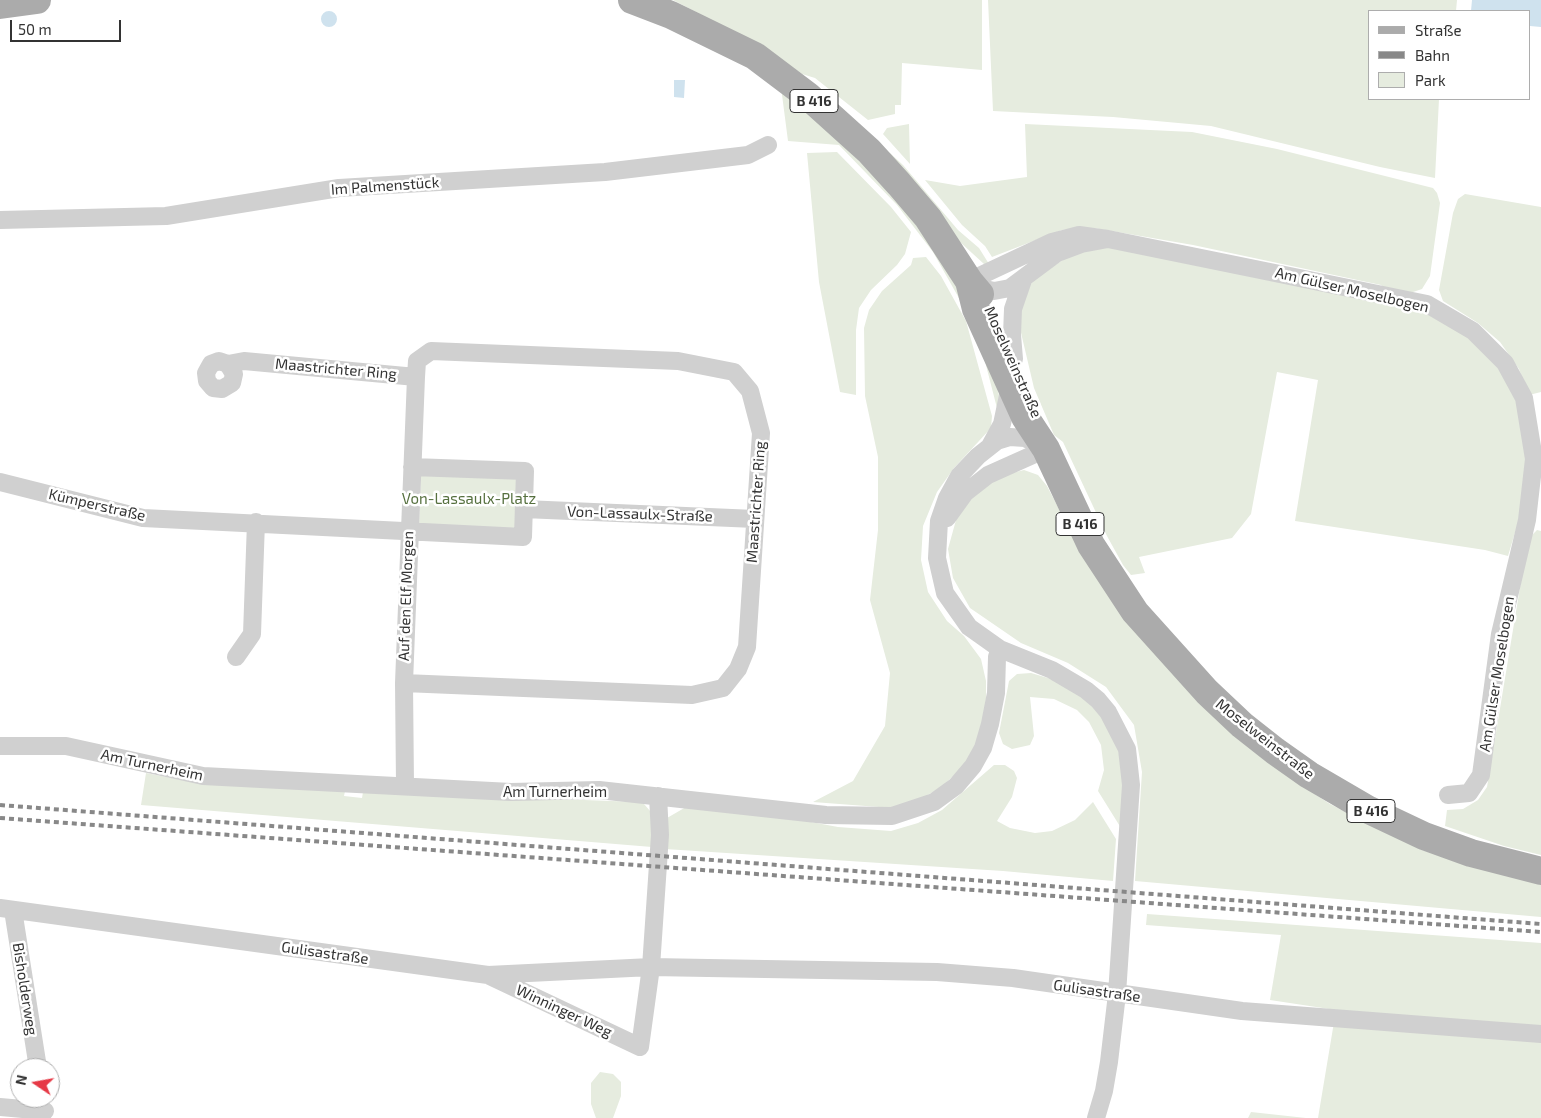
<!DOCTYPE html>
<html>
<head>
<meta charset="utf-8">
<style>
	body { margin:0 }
	#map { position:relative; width:1541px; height:1118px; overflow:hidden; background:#fff; font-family:"Exo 2",sans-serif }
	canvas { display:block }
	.legend { position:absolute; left:1368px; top:10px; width:162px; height:90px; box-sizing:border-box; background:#fff; border:1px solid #adadad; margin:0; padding:6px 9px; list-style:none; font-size:15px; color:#333 }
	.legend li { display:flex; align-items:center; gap:10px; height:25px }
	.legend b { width:25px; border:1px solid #adadad }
	.north { position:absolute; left:10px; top:1058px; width:50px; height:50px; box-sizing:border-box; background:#fff; border:1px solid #adadad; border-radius:50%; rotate:282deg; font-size:14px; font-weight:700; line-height:20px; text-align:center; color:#333 }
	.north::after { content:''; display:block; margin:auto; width:18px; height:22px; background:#e63946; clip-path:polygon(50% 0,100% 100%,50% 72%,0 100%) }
	.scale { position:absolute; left:10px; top:20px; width:111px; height:22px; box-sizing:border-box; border:2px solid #333; border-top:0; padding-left:6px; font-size:15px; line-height:18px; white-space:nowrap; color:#333; -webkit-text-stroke:4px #fff; paint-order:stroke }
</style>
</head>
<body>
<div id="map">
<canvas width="1541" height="1118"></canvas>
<ul class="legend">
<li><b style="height:6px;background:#ababab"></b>Straße</li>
<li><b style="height:6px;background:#888"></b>Bahn</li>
<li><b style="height:14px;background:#e6ecdf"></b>Park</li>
</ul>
<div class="north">N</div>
<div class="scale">50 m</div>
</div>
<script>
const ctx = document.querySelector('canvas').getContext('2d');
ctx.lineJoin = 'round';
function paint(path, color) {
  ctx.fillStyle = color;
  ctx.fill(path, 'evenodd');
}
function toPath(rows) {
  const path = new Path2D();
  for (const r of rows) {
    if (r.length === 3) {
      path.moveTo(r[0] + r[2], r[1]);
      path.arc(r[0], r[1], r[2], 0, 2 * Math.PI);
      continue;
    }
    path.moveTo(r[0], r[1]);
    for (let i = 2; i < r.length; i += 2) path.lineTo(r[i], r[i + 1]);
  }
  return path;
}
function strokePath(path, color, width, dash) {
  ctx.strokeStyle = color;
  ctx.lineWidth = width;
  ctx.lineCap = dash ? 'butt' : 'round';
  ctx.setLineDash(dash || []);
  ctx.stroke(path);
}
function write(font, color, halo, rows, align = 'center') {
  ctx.font = font + ' "Exo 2",sans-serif';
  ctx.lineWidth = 5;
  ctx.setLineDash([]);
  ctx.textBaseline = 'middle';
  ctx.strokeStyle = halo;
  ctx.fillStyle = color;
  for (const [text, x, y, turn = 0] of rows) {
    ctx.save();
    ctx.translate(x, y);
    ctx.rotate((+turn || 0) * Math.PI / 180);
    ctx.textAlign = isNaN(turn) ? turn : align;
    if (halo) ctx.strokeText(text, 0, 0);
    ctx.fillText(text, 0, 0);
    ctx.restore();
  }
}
paint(toPath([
	[673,0,982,0,982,70,902,63,901,105,895,105,895,114,868,120,815,78,802,74,751,41],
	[988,0,1457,0,1456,11,1370,11,1370,99,1439,99,1435,178,1380,167,1211,126,1113,117,993,111],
	[781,87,890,190,951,272,969,316,933,252,897,205,839,145,788,141],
	[852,118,903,165,958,230,979,248,989,264,984,264,960,242],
	[909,124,910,164,883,134,887,128],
	[1025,124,1192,132,1277,149,1433,188,1437,193,1440,203,1430,276,1422,289,1410,293,1387,291,1381,285,1193,245,1094,228,1062,230,992,257,985,246,962,225,925,180,960,186,1027,177],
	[837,152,891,207,911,232,905,254,897,265,871,290,859,308,856,330,856,395,840,392,819,282,807,153],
	[1465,194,1541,207,1541,392,1529,395,1519,369,1500,342,1478,323,1443,301,1439,290,1453,213,1458,199],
	[1116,246,1429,314,1448,321,1493,357,1520,405,1528,449,1525,499,1508,556,1485,550,1295,521,1318,380,1277,372,1251,514,1232,538,1139,557,1145,573,1131,575,1123,565,1107,536,1063,442,1054,435,1034,388,1018,320,1025,290,1037,277,1072,254],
	[926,257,941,276,966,321,992,416,991,428,954,468,937,492,923,526,921,560,928,592,947,621,964,636,981,659,986,681,986,699,982,725,974,749,961,769,939,789,918,800,892,808,813,802,853,781,885,726,890,673,870,600,878,530,878,457,865,396,864,328,869,310,882,291,911,265,913,258],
	[979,338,997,381,1000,403,998,412],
	[421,469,519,473,517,530,419,526],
	[1024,470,1038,475,1047,486,1077,544,1290,778,1330,804,1422,850,1477,868,1541,884,1541,917,1135,881,1142,772,1134,725,1106,687,1068,663,1021,643,970,608,953,578,948,549,956,520,970,498,989,483,1008,474],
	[1537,530,1541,531,1541,855,1504,846,1445,826,1447,810,1463,809,1478,800,1487,787,1528,539],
	[1031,673,1048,678,1073,689,1105,717,1123,759,1121,828,1098,791,1104,770,1101,745,1089,722,1077,710,1054,699,1030,697,1034,736,1030,745,1012,749,1003,744,999,733,1009,681,1017,674],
	[994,765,1005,765,1014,771,1017,778,1012,797,997,821,1010,828,1035,833,1052,831,1075,820,1093,802,1116,839,1113,881,1003,871,665,849,667,818,686,807,784,817,838,827,891,831,918,823,942,810],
	[146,773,202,784,345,791,344,796,362,798,363,792,639,802,644,804,651,812,652,847,141,805],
	[1147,914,1541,943,1541,1118,1318,1118,1336,1010,1270,1000,1281,935,1146,925],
	[600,1072,613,1074,621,1082,621,1096,613,1118,596,1118,591,1104,591,1083],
	[1251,1112,1306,1118,1248,1118]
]), '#e6ecdf');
paint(toPath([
	[1472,0,1541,0,1541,27,1530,26,1530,11,1471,11],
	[329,19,8],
	[674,80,685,80,684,98,674,97]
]), '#cfe2ee');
strokePath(toPath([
	[0,220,166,216,339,188,605,172,748,155,768,145],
	[1108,239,1081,244,1057,253,1010,288,994,291,981,288,969,281,1052,242,1079,235,1108,239,1427,304,1473,331,1505,363,1524,398,1534,459,1527,520,1500,634,1481,775,1469,793,1448,795],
	[1014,359,1012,335,1013,309,1023,280],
	[228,364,234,374,232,383,222,389,213,388,207,381,206,373,211,364,219,361,228,364,244,361,416,377,417,361,431,351,678,361,734,372,750,391,761,433,747,647,738,669,723,688,692,695,404,683],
	[990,446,1002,424,1010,386],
	[1044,447,1025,438,1010,437,997,441,978,456,959,476,947,498,939,521,937,558,945,593,969,627,1000,649,1052,670,1086,690,1098,700,1108,712,1127,749,1131,785,1117,994,1109,1062,1104,1091,1096,1118],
	[0,482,143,518,523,537,525,471,412,467],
	[524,509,755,519],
	[947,518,965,493,988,475,1046,449],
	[236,657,252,634,256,522],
	[0,746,66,746,203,776,511,792,599,790,826,815,892,816,934,802,956,786,973,766,983,748,990,724,996,693,997,657,1000,649],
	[405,785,404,683,416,377],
	[0,908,488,975,651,967,937,972,1013,978,1242,1011,1541,1034],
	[13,910,38,1068],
	[490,976,640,1047,651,967,660,835,658,796],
	[0,1107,45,1111]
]), '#d0d0d0', 18);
strokePath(toPath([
	[632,0,671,15,755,56,808,96,869,151,899,184,928,218,969,281,980,294],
	[0,5,37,0],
	[969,281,976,309,1025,417,1046,449,1091,545,1135,612,1207,692,1242,725,1275,751,1309,775,1369,810,1424,836,1471,853,1541,871]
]), '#ababab', 28);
strokePath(toPath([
	[0,805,1541,924],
	[0,818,1541,932]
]), '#888', 4, [5, 4]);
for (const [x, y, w] of [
	[814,101,48],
	[1080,524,48],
	[1371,811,48]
]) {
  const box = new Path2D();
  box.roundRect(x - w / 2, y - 11.5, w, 23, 4);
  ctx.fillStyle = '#fff';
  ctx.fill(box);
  strokePath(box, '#333', 1);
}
write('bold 14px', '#333', null, [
	["B 416",814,101],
	["B 416",1080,524],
	["B 416",1371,811]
]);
write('15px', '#333', '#fff', [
	["Im Palmenstück",385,186,-4],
	["Am Gülser Moselbogen",1352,290,13],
	["Moselweinstraße",1013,362,66],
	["Maastrichter Ring",336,369,5],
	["Maastrichter Ring",756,502,-86],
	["Kümperstraße",97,505,13],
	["Von-Lassaulx-Straße",640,514,2],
	["Auf den Elf Morgen",406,596,-88],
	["Am Gülser Moselbogen",1497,674,-81],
	["Moselweinstraße",1265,739,38],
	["Am Turnerheim",152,765,12],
	["Am Turnerheim",555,792],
	["Gulisastraße",325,953,8],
	["Bisholderweg",25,989,81],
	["Gulisastraße",1097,991,8],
	["Winninger Weg",564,1011,25]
]);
write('15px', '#56703f', '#fff', [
	["Von-Lassaulx-Platz",469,499]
]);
</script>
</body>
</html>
